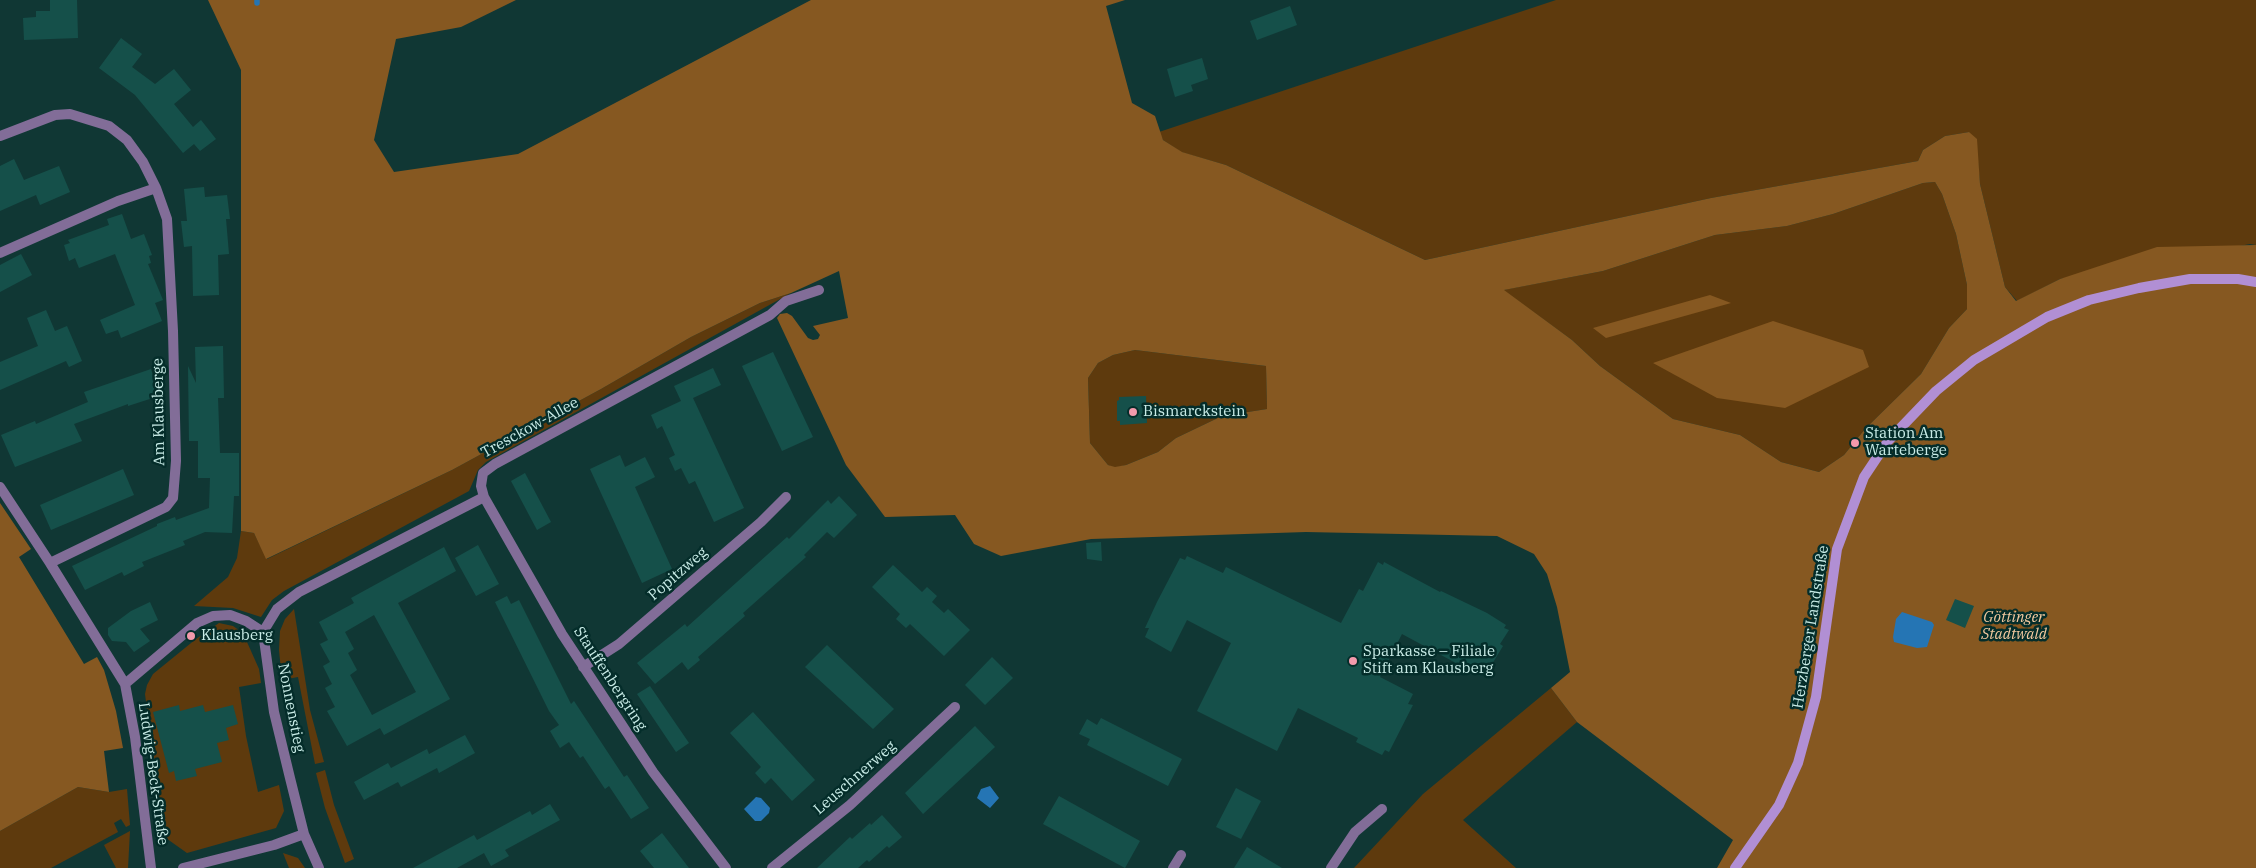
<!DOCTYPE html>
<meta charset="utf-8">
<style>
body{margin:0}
canvas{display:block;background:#103734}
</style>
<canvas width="2256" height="868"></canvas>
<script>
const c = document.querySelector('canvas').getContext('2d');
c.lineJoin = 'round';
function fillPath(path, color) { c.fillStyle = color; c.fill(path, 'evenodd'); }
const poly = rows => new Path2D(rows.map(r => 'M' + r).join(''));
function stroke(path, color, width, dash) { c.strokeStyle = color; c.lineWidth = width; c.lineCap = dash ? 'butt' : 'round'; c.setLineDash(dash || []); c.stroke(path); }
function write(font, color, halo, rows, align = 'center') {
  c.font = font + ' "IBM Plex Serif",serif'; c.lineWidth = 5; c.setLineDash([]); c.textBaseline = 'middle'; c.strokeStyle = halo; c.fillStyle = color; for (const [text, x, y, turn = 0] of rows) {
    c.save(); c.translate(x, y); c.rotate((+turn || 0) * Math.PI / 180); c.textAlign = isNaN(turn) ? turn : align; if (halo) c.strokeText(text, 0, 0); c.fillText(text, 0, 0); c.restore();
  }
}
fillPath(poly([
 [1556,0,2256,0,2256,245,2250,244,2060,279,2017,301,2005,287,1980,184,1978,162,1969,132,1945,136,1923,150,1918,161,1711,198,1425,260,1226,165,1181,152,1163,140,1159,132],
 [1935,182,1942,194,1956,234,1967,285,1967,309,1949,328,1921,374,1865,429,1844,455,1819,472,1781,462,1740,435,1673,419,1600,366,1572,340,1503,290,1603,271,1715,235,1787,226,1833,214,1923,183],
 [791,293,486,462,478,470,469,491,284,591,272,600,261,617,233,608,194,606,228,577,237,558,241,531,254,533,267,559,452,470,601,389,691,337,760,303],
 [1135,350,1266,366,1267,409,1222,416,1176,438,1158,452,1126,465,1115,468,1108,465,1090,443,1088,378,1098,363,1113,355],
 [294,609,310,710,324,762,315,764,298,677,282,680,279,650,280,631,285,619],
 [219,623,233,626,243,633,259,669,261,683,239,687,246,736,258,792,279,785,284,811,276,828,187,853,163,836,145,694,147,685,153,674,196,639],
 [1551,688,1577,722,1463,820,1516,868,1354,868,1423,794],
 [325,770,334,805,354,859,345,863,325,808,316,773],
 [78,787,109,792,127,789,130,825,126,827,121,819,114,823,118,832,51,868,0,868,0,831],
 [130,831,128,868,116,868,104,845],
 [283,853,298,858,305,868,289,868]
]), '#5e3a0d');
fillPath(poly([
 [208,0,516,0,461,27,396,39,374,140,394,172,518,154,811,0,1125,0,1106,6,1132,103,1155,116,1163,140,1182,152,1226,165,1425,260,1711,198,1918,161,1923,150,1945,136,1969,132,1977,139,1980,184,2005,287,2016,301,2060,279,2157,247,2256,245,2256,868,1717,868,1733,840,1577,722,1551,688,1570,672,1557,607,1547,574,1534,554,1497,536,1306,532,1091,539,1001,556,974,544,955,515,885,517,846,465,777,318,780,314,787,313,792,316,808,338,813,340,818,339,820,335,813,326,848,318,839,271,791,293,760,303,691,337,601,389,452,470,266,559,254,533,241,531,241,70],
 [1935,182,1942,194,1956,234,1967,285,1967,309,1949,328,1921,374,1865,429,1844,455,1819,472,1781,462,1740,435,1673,419,1600,366,1572,340,1504,290,1603,271,1715,235,1787,226,1833,214,1923,183],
 [1135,350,1266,366,1267,409,1222,416,1176,438,1158,452,1126,465,1115,467,1108,465,1090,443,1088,378,1098,363,1113,355],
 [1710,295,1731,303,1606,338,1593,328],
 [1773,321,1863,350,1869,367,1785,408,1717,398,1653,363],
 [0,503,31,549,19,557,84,664,97,657,104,670,116,711,123,748,104,751,109,792,78,787,0,831]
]), '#865821');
fillPath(poly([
 [1902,612,1932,622,1934,625,1927,647,1917,648,1894,642,1893,637,1896,619],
 [990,786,999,798,990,808,977,798,981,789],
 [756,797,761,798,770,808,769,813,761,821,755,821,744,809]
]), '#2575b4');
stroke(poly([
 [257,3,257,0]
]), '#2575b4', 5.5);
fillPath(poly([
 [50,0,77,0,78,38,24,40,23,18,36,17,36,11,50,11],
 [1290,6,1297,25,1257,40,1250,21],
 [121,38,142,54,132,67,155,84,174,69,191,90,174,104,193,127,201,120,216,139,200,151,194,144,183,153,135,95,99,68],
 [1202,58,1208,79,1191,85,1193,91,1175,97,1167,69],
 [14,159,24,180,59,166,70,192,40,205,36,195,0,211,0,166],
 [204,187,205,197,227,195,230,219,226,219,229,254,218,255,219,295,193,296,192,246,184,247,181,221,187,221,184,189],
 [122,214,131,239,144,234,152,255,149,256,151,263,148,264,163,300,155,303,162,321,121,338,118,330,106,334,100,320,135,305,115,254,79,268,75,258,69,261,64,245,70,243,68,240,109,225,107,219],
 [21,254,32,275,0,292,0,265],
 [46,310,55,331,67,326,82,361,69,367,66,361,0,390,0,362,38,346,27,318],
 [223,346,224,398,218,398,220,453,239,453,239,496,234,496,232,533,205,532,183,541,185,545,142,562,144,566,124,576,122,572,85,590,72,566,157,526,157,524,175,517,176,520,209,508,210,478,198,478,198,441,189,441,188,366,196,383,195,347],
 [773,352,813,437,782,451,742,366],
 [713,368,721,385,693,398,744,508,714,522,695,481,689,484,681,468,675,471,669,458,675,455,662,426,657,429,651,415,681,401,674,386],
 [151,369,159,396,128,406,128,404,74,424,82,441,15,467,1,435,35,421,36,424,88,402,84,392],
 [1146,396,1147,423,1120,425,1120,421,1117,421,1117,401,1119,400,1119,397],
 [620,455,625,467,645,457,655,477,635,487,672,569,642,583,590,469],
 [123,469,134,495,51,530,40,505],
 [525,473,551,522,537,530,511,481],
 [839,496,857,515,834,538,827,532,804,555,806,557,743,613,745,616,698,657,700,660,688,670,682,662,655,684,637,663,685,624,687,627,787,537,789,539,828,500,831,504],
 [1101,542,1102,561,1087,559,1086,543],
 [478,545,499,584,476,596,455,558],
 [444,547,456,571,398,603,450,699,384,735,380,728,347,746,327,711,335,707,325,688,332,684,323,666,330,662,320,644,328,640,319,622,354,603,351,598],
 [374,615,416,692,372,715,350,675,357,670,348,653,354,649,345,632],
 [1187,556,1223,573,1226,567,1341,623,1359,589,1363,591,1378,562,1383,565,1384,562,1440,592,1441,591,1487,613,1506,625,1504,628,1509,630,1500,644,1503,646,1486,674,1482,672,1480,676,1402,634,1380,677,1413,694,1408,704,1413,705,1389,752,1385,750,1382,755,1356,742,1358,738,1298,708,1277,751,1197,711,1231,643,1187,620,1171,652,1145,637,1149,628,1145,628,1157,602,1180,558,1185,560],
 [893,565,922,592,927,587,937,596,932,602,944,613,948,609,970,630,944,656,910,624,906,628,896,619,900,614,872,587],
 [507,596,511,604,519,600,571,704,574,701,624,777,627,775,649,808,631,819,609,786,605,789,583,756,580,758,569,742,560,748,550,731,559,725,549,711,495,602],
 [1955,599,1974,606,1965,628,1946,620],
 [150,602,158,620,140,629,150,641,134,652,126,642,112,641,108,635,108,628,131,611],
 [827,645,894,709,873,729,805,667],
 [992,657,1013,678,985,705,965,685],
 [650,686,689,743,676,752,637,694],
 [179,705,180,711,203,705,205,712,233,705,238,724,226,728,229,740,217,743,222,762,195,769,197,776,176,781,174,771,169,773,153,712],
 [753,712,815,780,792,801,771,778,765,784,755,773,761,767,730,733],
 [1101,718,1182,759,1168,786,1087,745,1090,739,1079,734,1087,719,1097,725],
 [975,726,995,747,923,814,905,793],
 [465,735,475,753,439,773,437,768,401,787,398,782,364,800,354,782,388,763,391,768,427,749,429,754],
 [1236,788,1261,801,1241,839,1216,827],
 [1059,796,1140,841,1125,868,1043,824],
 [550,804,560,820,505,850,509,856,491,866,484,853,457,868,413,868,474,835,477,840,530,811,532,815],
 [882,815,902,837,889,848,887,846,869,862,867,860,858,868,817,868,850,837,852,839,870,823,871,825],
 [662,833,689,868,654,868,640,851],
 [1247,847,1282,868,1234,868]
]), '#15504a');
stroke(poly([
 [0,136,55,115,70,114,109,126,127,140,143,162,156,188,167,219,173,331,176,461,173,498,166,507,50,563],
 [0,253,118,201,156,188],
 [0,487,50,563,125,684,135,737,151,868],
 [263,632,277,609,299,592,484,497],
 [583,667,619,644,761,522,786,497],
 [125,684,197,623,213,616,230,615,246,621,263,632,274,712,290,778,304,834,319,868],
 [183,868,274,845,304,834],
 [726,868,653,772,562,634,484,497,481,486,483,473,495,464,770,315,786,301,819,290],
 [772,868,850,805,955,707],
 [1173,868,1181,855],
 [1331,868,1355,832,1382,809]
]), '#826d98', 10);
stroke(poly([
 [1735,868,1779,805,1798,763,1816,697,1837,549,1864,477,1888,441,1936,391,1974,360,2047,317,2089,300,2139,288,2190,279,2238,279,2256,282]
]), '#b18fd4', 10);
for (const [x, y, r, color] of [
 [1133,412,5,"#f39aac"],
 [1855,443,5,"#f39aac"],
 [191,636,5,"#f39aac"],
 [1353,661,5,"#f39aac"]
]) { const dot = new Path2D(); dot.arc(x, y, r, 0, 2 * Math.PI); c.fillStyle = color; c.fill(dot); stroke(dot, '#042d2a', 2); }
write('15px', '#c9ece7', '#042d2a', [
 ["Am Klausberge",159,412,-91],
 ["Tresckow-Allee",530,428,-29],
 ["Popitzweg",678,574,-41],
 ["Herzberger Landstraße",1811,627,-81],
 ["Stauffenbergring",610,679,57],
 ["Nonnenstieg",291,708,79],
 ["Ludwig-Beck-Straße",153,774,82],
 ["Leuschnerweg",855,778,-41]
]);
write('15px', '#c9ece7', '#042d2a', [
 ["Bismarckstein",1143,412],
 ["Station Am",1865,434],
 ["Warteberge",1865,451],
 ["Klausberg",201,636],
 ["Sparkasse – Filiale",1363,652],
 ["Stift am Klausberg",1363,669]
], 'left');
write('italic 15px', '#f4caa0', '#042d2a', [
 ["Göttinger",2014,618],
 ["Stadtwald",2014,635]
]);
</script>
